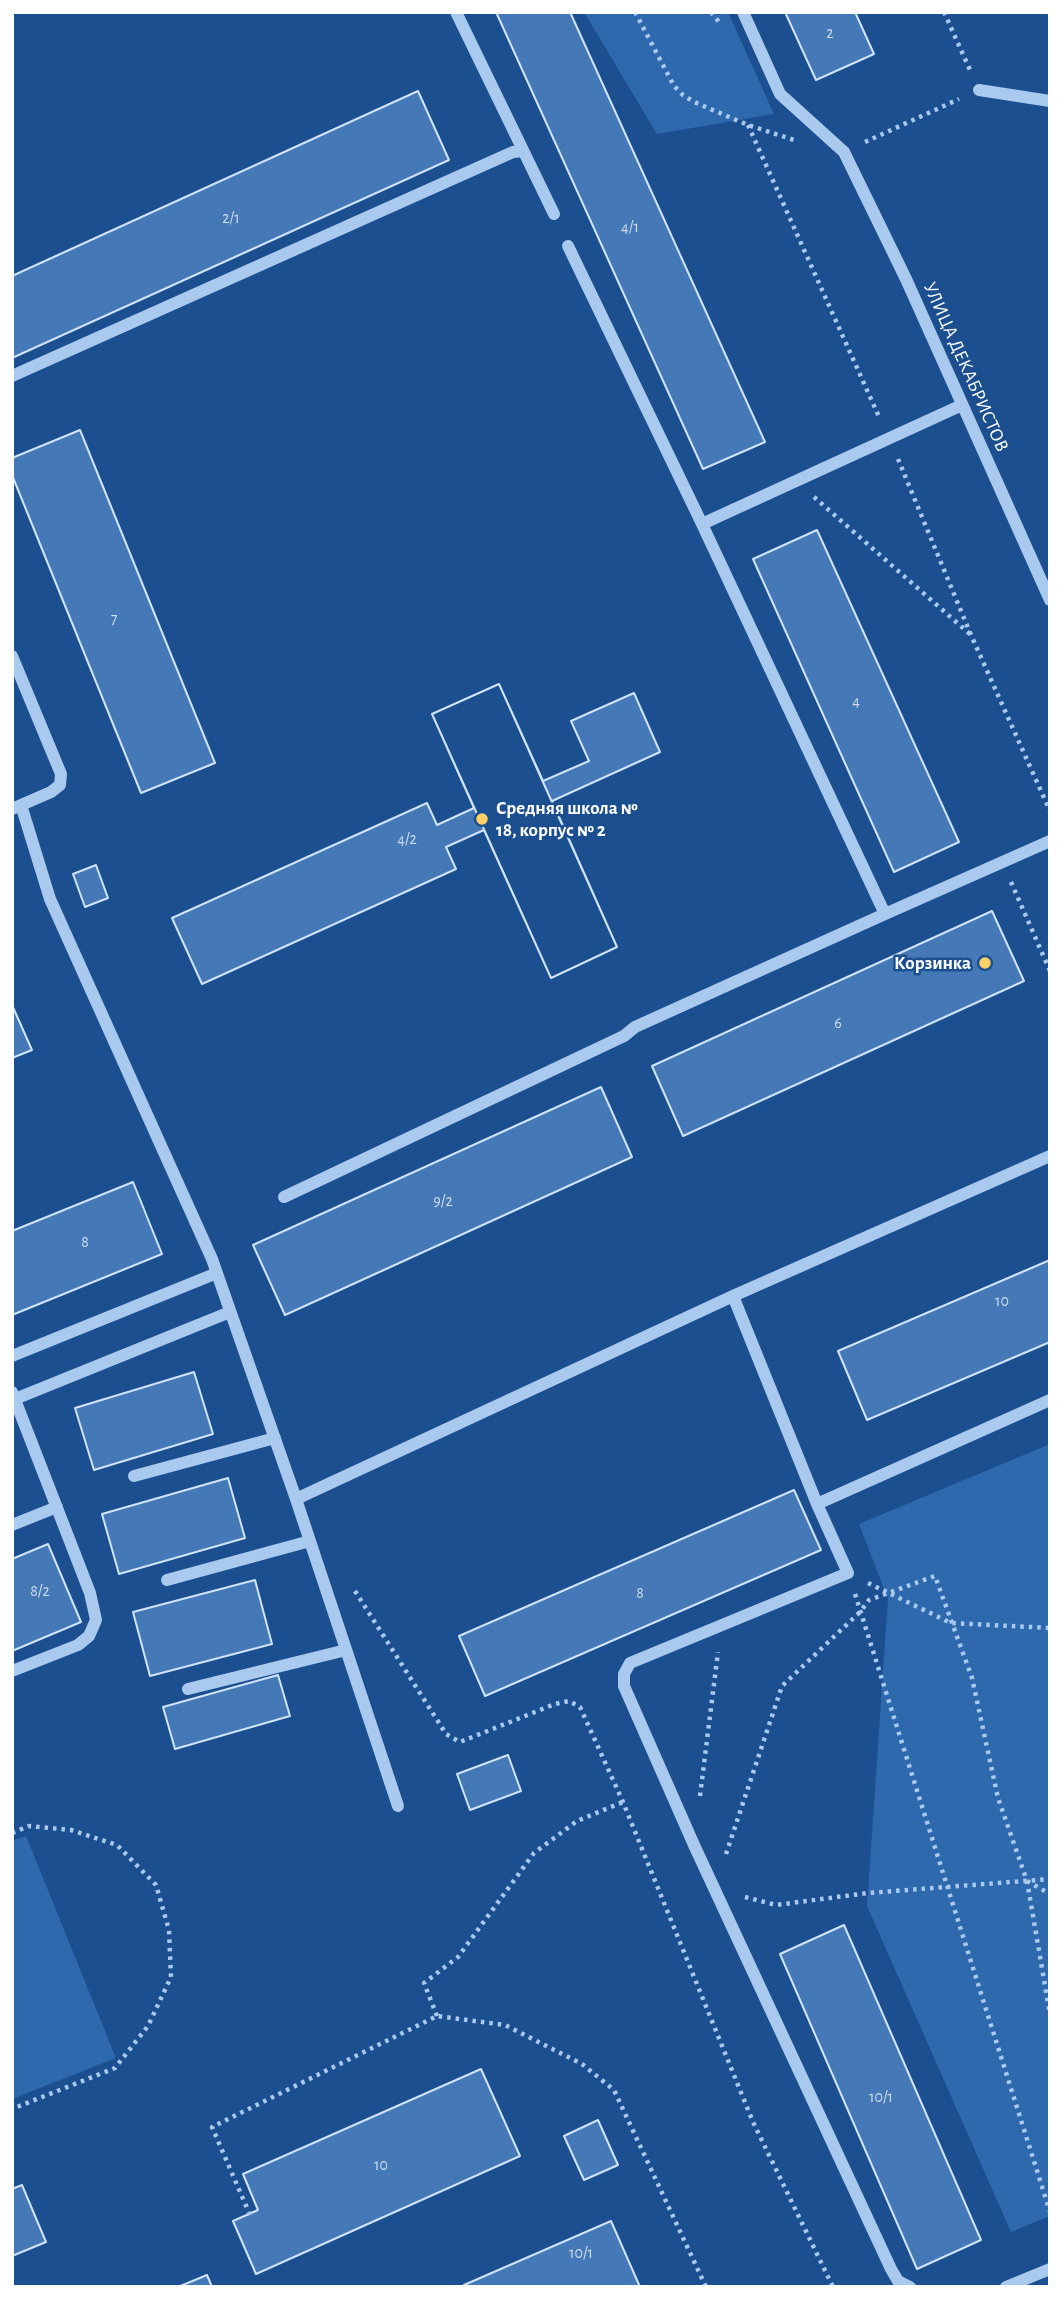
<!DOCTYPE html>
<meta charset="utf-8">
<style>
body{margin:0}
#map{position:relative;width:1062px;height:2299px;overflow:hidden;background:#1b4f8f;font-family:"Alegreya Sans",sans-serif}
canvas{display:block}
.frame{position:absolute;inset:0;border:14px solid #fff;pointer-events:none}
</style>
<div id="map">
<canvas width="1062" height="2299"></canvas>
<div class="frame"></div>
</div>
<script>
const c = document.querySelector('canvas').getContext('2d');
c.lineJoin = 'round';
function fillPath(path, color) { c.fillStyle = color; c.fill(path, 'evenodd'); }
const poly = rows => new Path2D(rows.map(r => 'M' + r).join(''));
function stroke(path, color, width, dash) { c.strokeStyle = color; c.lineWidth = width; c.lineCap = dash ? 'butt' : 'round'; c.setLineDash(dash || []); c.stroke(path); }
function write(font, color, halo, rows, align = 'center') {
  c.font = font + ' "Alegreya Sans",sans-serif'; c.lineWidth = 5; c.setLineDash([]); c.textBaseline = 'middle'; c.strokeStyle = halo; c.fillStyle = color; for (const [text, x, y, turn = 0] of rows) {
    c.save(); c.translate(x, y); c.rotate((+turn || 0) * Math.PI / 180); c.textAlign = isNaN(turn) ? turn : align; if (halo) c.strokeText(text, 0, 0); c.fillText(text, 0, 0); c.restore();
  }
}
fillPath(poly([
 [584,12,728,12,774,114,657,134],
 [1050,1444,1050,2216,1011,2232,867,1906,888,1599,859,1524],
 [26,1836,116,2058,12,2099,12,1841]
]), '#2e69ad');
const building = poly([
 [496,12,570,12,765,442,703,469,496,12],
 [785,12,855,12,874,54,816,80,785,12],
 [418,91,449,160,12,358,12,276,418,91],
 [80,430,215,763,141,793,12,475,12,458,80,430],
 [817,530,959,842,894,872,753,559,817,530],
 [499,684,543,781,589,761,571,721,634,693,660,752,552,801,617,947,551,978,484,830,446,847,456,869,202,984,172,918,427,803,437,825,474,808,432,714,499,684],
 [499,684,617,947,551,978,432,714,499,684],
 [96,865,108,898,85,907,73,874,96,865],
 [992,911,1024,981,683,1136,652,1066,992,911],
 [12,1005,32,1050,12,1058,12,1005],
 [601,1087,632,1157,285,1315,253,1245,601,1087],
 [133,1182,162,1254,12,1315,12,1231,133,1182],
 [1050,1260,1050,1342,867,1420,838,1351,1050,1260],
 [194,1372,213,1434,94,1470,75,1408,194,1372],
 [228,1478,245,1538,119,1574,102,1514,228,1478],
 [794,1490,821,1550,485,1696,459,1636,794,1490],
 [48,1544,81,1622,12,1651,12,1559,48,1544],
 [255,1580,272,1644,150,1676,133,1612,255,1580],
 [278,1675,290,1716,175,1749,163,1707,278,1675],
 [508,1755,521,1791,470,1810,457,1774,508,1755],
 [844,1925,981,2240,917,2269,780,1954,844,1925],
 [481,2069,520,2156,256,2274,233,2221,258,2210,243,2174,481,2069],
 [598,2120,618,2165,584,2180,564,2136,598,2120],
 [22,2185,46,2242,12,2256,12,2189,22,2185],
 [611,2221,640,2287,465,2287,464,2285,611,2221],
 [207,2275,212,2287,178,2287,207,2275]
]);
fillPath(building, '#4478b7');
stroke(building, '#cfe3fa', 2);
stroke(poly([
 [635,12,674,86,683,95,694,102,748,125,794,140],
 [711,12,719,22],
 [944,12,970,70],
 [748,125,880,419],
 [865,142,959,99],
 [898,459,971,635,1050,811],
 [814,497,971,635],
 [1011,882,1050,971],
 [868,1583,951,1623,1050,1628],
 [355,1591,446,1734,460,1742,555,1704,569,1701,580,1707,623,1802,753,2122,833,2287],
 [855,1594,1050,2212],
 [700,1796,718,1652],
 [12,1833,29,1826,71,1830,117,1845,156,1885,169,1930,171,1977,148,2026,115,2068,12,2109],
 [726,1854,782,1686,860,1612,869,1600,935,1576,972,1678,998,1798,1027,1881,1050,2015],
 [1027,1881,1050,1894],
 [745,1897,776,1905,868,1893,1050,1879],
 [437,2016,424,1983,458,1957,534,1853,577,1821,623,1802],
 [250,2215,212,2127,437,2016,505,2025,582,2064,614,2090,706,2287]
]), '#a9c9ee', 4.5, [3.5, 5]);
stroke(poly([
 [456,12,554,214],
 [743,12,780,94,844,152,906,279,1050,600],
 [979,90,1050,101],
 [568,246,702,524,885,914,1050,841],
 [12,376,513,152,523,151],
 [702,524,962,405],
 [12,656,61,774,60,785,51,792,12,809],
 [21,805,50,899,212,1259,296,1499,398,1806],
 [284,1197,624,1036,635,1027,885,914],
 [733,1296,817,1504,848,1573,630,1663,624,1674,624,1686,694,1845,891,2269,898,2281,910,2287],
 [12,1356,217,1273],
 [12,1392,90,1593,96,1620,89,1636,78,1645,12,1671],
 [15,1399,230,1312],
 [134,1476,275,1438],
 [296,1499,733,1296,1050,1156],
 [817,1504,1050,1400],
 [12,1525,57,1507],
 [167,1580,310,1541],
 [188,1689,346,1650],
 [1006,2287,1050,2269]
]), '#a9c9ee', 12);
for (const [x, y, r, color] of [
 [482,819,7,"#ffd166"],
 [985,963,7,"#ffd166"]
]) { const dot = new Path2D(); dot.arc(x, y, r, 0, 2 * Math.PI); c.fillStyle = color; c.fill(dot); stroke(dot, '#1b4f8f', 2.5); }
write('16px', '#d0dded', null, [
 ["2",830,33],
 ["2/1",231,218],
 ["4/1",630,227],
 ["7",114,619],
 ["4",856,701],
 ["4/2",407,839],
 ["6",838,1023],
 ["9/2",443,1201],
 ["8",85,1242],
 ["10",1002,1301],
 ["8/2",40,1591],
 ["8",640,1593],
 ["10/1",881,2097],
 ["10",381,2165],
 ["10/1",581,2253]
]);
write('19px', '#fff', '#1b4f8f', [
 ["УЛИЦА ДЕКАБРИСТОВ",966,367,66]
]);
write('bold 19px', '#fff', '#1b4f8f', [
 ["Средняя школа №",496,808],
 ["18, корпус № 2",496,830],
 ["Корзинка",971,963,"right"]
], 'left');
</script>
